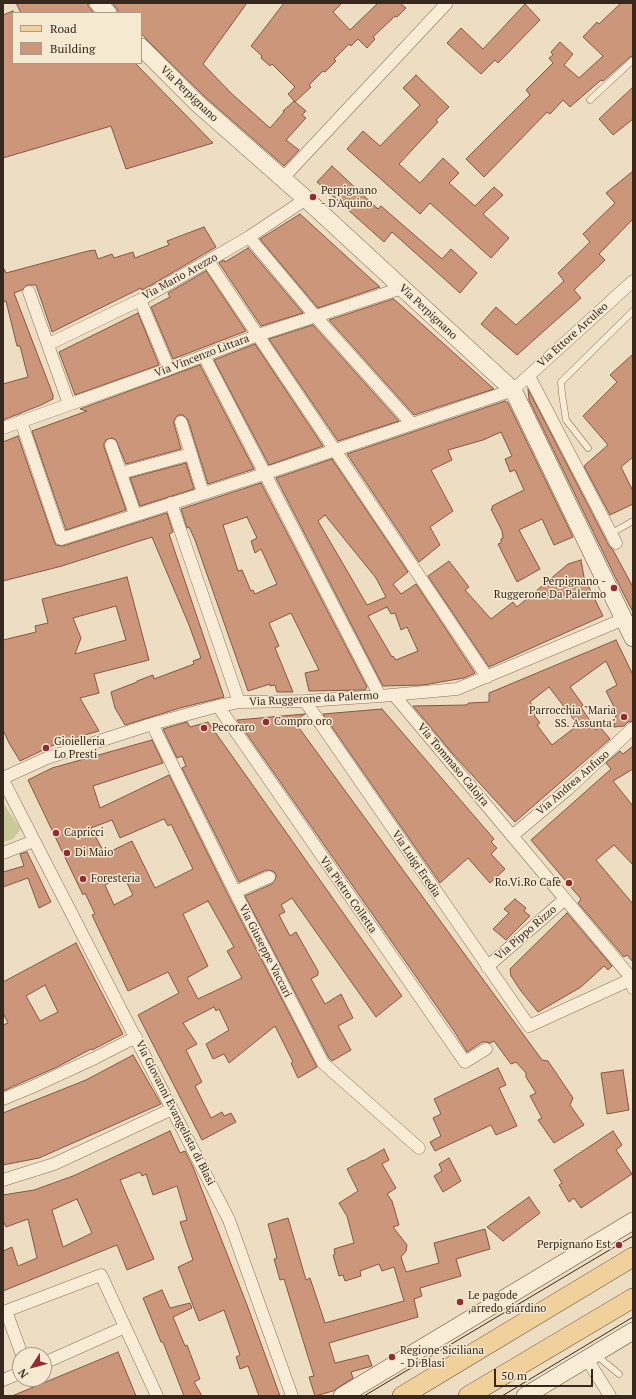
<!DOCTYPE html>
<meta charset="utf-8">
<style>
body{margin:0}
#map{position:relative;width:636px;height:1399px;overflow:hidden;background:#eddec3;font-family:"PT Serif",serif}
canvas{display:block}
.frame{position:absolute;inset:0;border:4px solid #37281e;pointer-events:none}
.legend{position:absolute;left:12px;top:12px;width:130px;height:52px;box-sizing:border-box;background:#f5e9d2;border:1px solid #a99c8a;margin:0;padding:5px 7px;list-style:none;font-size:12px;color:#37281e}
.legend li{display:flex;align-items:center;gap:8px;height:20px}
.legend b{width:20px;border:1px solid #a99c8a}
.north{position:absolute;left:12px;top:1347px;width:40px;height:40px;box-sizing:border-box;background:#f5e9d2;border:1px solid #a99c8a;border-radius:50%;rotate:234deg;font-size:11px;font-weight:700;line-height:16px;text-align:center;color:#37281e}
.north::after{content:'';display:block;margin:auto;width:14px;height:18px;background:#952b32;clip-path:polygon(50% 0,100% 100%,50% 72%,0 100%)}
.scale{position:absolute;left:494px;top:1369px;width:99px;height:18px;box-sizing:border-box;border:2px solid #37281e;border-top:0;padding-left:5px;font-size:12px;line-height:14px;white-space:nowrap;color:#37281e;-webkit-text-stroke:3px #f5e9d2;paint-order:stroke}
</style>
<div id="map">
<canvas width="636" height="1399"></canvas>
<div class="frame"></div>
<ul class="legend">
<li><b style="height:5px;background:#f0d09b"></b>Road</li>
<li><b style="height:11px;background:#cb9679"></b>Building</li>
</ul>
<div class="north">N</div>
<div class="scale">50 m</div>
</div>
<script>
const c = document.querySelector('canvas').getContext('2d');
c.lineJoin = 'round';
function fillPath(path, color) { c.fillStyle = color; c.fill(path, 'evenodd'); }
const poly = rows => new Path2D(rows.map(r => 'M' + r).join(''));
function stroke(path, color, width, dash) { c.strokeStyle = color; c.lineWidth = width; c.lineCap = dash ? 'butt' : 'round'; c.setLineDash(dash || []); c.stroke(path); }
function write(font, color, halo, rows, align = 'center') {
  c.font = font + ' "PT Serif",serif'; c.lineWidth = 3; c.setLineDash([]); c.textBaseline = 'middle'; c.strokeStyle = halo; c.fillStyle = color; for (const [text, x, y, turn = 0] of rows) {
    c.save(); c.translate(x, y); c.rotate((+turn || 0) * Math.PI / 180); c.textAlign = isNaN(turn) ? turn : align; if (halo) c.strokeText(text, 0, 0); c.fillText(text, 0, 0); c.restore();
  }
}
fillPath(poly([
 [3,803,21,829,13,839,3,842]
]), '#c8cb97');
const building = poly([
 [16,3,88,3,88,6,94,13,21,13,16,3],
 [112,3,247,3,203,64,232,94,270,128,284,112,283,111,294,101,306,111,302,115,306,118,286,140,299,150,284,166,204,96,146,39,141,33,141,13,118,13,118,10,112,3],
 [284,3,342,3,333,12,350,30,378,3,400,3,406,8,397,17,395,16,373,37,375,39,367,48,358,39,351,46,349,44,334,59,336,61,325,72,323,71,309,85,311,87,295,102,288,94,295,87,272,64,270,66,261,58,262,56,251,46,284,3],
 [621,3,633,3,633,56,630,57,603,81,601,80,570,107,563,100,550,114,547,112,484,177,466,159,530,95,526,90,553,63,549,58,553,55,551,52,560,42,573,54,564,65,579,78,603,56,583,37,597,22,599,24,621,3],
 [525,4,540,20,498,63,495,60,481,74,447,43,461,28,483,49,525,4],
 [13,11,13,63,135,63,213,143,126,169,111,126,3,158,3,15,13,11],
 [416,75,449,107,436,120,438,122,399,164,420,183,443,158,459,173,449,183,475,206,494,187,503,195,483,214,509,238,491,258,430,203,420,214,347,149,363,131,380,146,420,105,403,88,416,75],
 [633,87,633,119,613,135,599,119,633,87],
 [332,166,378,209,381,206,442,259,451,249,477,273,460,293,392,232,384,242,317,182,332,166],
 [633,171,633,219,599,254,605,260,574,290,581,298,517,355,481,324,496,307,516,325,564,281,558,273,590,242,583,234,615,203,606,193,633,171],
 [300,214,371,279,380,287,318,308,260,239,300,214],
 [204,227,216,247,146,288,142,290,141,288,52,332,36,285,27,285,22,290,14,293,53,395,53,399,41,405,3,420,3,384,28,377,20,346,17,346,6,301,3,302,3,267,6,273,88,251,95,250,98,259,112,254,114,258,133,252,135,258,169,245,167,241,204,227],
 [248,248,303,313,261,326,219,263,224,260,225,262,248,248],
 [206,271,246,331,173,359,151,307,170,297,168,293,206,271],
 [393,299,395,300,494,389,414,415,329,320,393,299],
 [138,313,159,365,75,395,59,352,138,313],
 [313,325,399,421,338,441,269,339,313,325],
 [255,344,323,446,269,465,214,360,255,344],
 [633,354,633,457,621,467,633,491,633,504,610,515,584,466,608,445,583,416,617,382,610,375,633,354],
 [200,365,254,469,208,484,188,420,183,415,178,415,174,420,174,424,181,449,126,464,116,440,112,438,106,440,104,443,104,447,126,510,66,530,32,431,87,411,80,409,200,365],
 [528,389,609,546,613,550,633,587,633,612,622,591,529,400,528,389],
 [505,401,508,403,573,537,554,545,542,519,519,530,540,569,517,582,498,544,501,543,501,539,503,538,502,531,491,509,493,508,492,506,524,490,515,470,510,472,505,459,512,456,501,432,483,440,448,450,452,460,431,470,453,511,430,527,440,545,419,562,347,454,505,401],
 [18,436,54,541,56,545,63,546,167,513,173,532,169,534,224,697,180,708,125,725,115,708,111,692,137,682,137,681,153,675,154,679,194,664,193,661,201,658,189,625,152,537,62,566,3,581,3,442,18,436],
 [332,459,408,572,393,584,401,594,416,584,475,673,464,678,423,685,383,686,276,478,332,459],
 [325,515,376,578,386,597,367,605,318,521,325,515],
 [387,607,391,614,395,613,401,630,407,627,418,651,396,660,393,656,392,657,368,616,387,607],
 [186,463,194,489,140,506,130,478,186,463],
 [261,483,367,687,365,690,309,691,305,673,319,670,291,613,269,623,279,646,275,648,293,692,277,692,275,685,270,686,270,684,248,691,195,540,189,527,187,528,181,509,261,483],
 [247,517,257,538,251,541,255,553,261,549,277,584,255,594,253,590,251,591,242,570,238,571,223,525,247,517],
 [581,560,584,577,603,616,489,667,428,576,449,561,469,587,465,590,491,619,513,602,517,607,568,564,581,560],
 [127,577,149,660,94,674,99,693,80,698,99,731,60,742,20,761,9,743,3,730,3,640,36,632,35,626,48,623,42,599,127,577],
 [116,606,126,640,75,654,81,638,73,618,116,606],
 [616,640,633,675,633,721,628,722,624,726,614,727,615,718,617,713,606,691,617,685,606,661,570,687,583,705,581,707,596,730,600,727,610,739,515,822,453,754,413,706,466,705,469,703,489,702,489,693,616,640],
 [549,687,578,725,552,745,537,725,540,723,534,715,537,713,530,702,549,687],
 [382,709,494,839,491,842,497,848,491,854,505,869,490,883,468,858,440,883,323,714,382,709],
 [305,714,294,721,542,1060,548,1061,573,1098,570,1105,584,1125,554,1143,538,1120,542,1118,530,1096,536,1093,526,1077,526,1073,516,1062,511,1064,494,1041,490,1043,486,1042,482,1042,467,1052,454,1031,237,720,305,714],
 [187,722,190,727,208,722,402,996,376,1017,292,898,281,905,285,912,279,915,290,936,296,932,318,971,318,975,311,979,325,1004,341,994,353,1018,338,1026,351,1050,332,1061,329,1058,245,896,272,884,276,878,276,874,273,871,266,870,239,882,182,768,186,766,182,756,177,758,163,729,187,722],
 [152,740,163,763,93,786,100,808,169,775,228,895,317,1067,298,1078,291,1063,293,1062,275,1026,229,1063,224,1054,213,1059,206,1044,229,1030,219,1009,216,1011,214,1007,183,1023,197,1044,186,1050,202,1082,195,1086,211,1118,222,1112,224,1116,231,1113,236,1122,202,1140,138,1015,179,993,168,972,128,991,92,915,95,914,85,893,83,895,28,780,52,768,152,740],
 [164,819,168,826,171,824,193,869,155,888,132,841,105,854,91,828,112,820,120,838,164,819],
 [123,875,133,895,114,905,105,885,123,875],
 [208,901,234,947,227,951,242,978,198,999,187,978,208,966,183,914,208,901],
 [633,746,633,769,613,781,633,806,633,865,614,845,596,860,633,904,633,962,627,955,624,957,578,903,581,899,531,840,611,769,606,763,620,751,623,754,633,746],
 [27,852,51,902,39,908,28,878,3,887,3,872,24,866,20,854,27,852],
 [515,899,526,908,524,911,530,916,506,940,493,929,509,913,504,909,515,899],
 [567,913,612,966,608,970,604,966,581,987,538,1012,521,991,511,976,510,969,567,913],
 [76,943,123,1034,92,1050,91,1049,57,1067,3,1091,3,1025,8,1023,3,1013,3,982,76,943],
 [45,985,58,1012,40,1021,26,996,45,985],
 [133,1055,161,1104,39,1158,3,1165,3,1113,86,1080,133,1055],
 [498,1068,506,1085,499,1088,517,1126,496,1135,491,1125,435,1151,430,1142,441,1136,433,1118,441,1114,434,1099,498,1068],
 [623,1070,629,1110,607,1114,601,1073,623,1070],
 [170,1131,180,1153,185,1151,193,1167,247,1305,280,1396,259,1396,248,1366,240,1369,236,1357,240,1355,224,1310,199,1321,178,1267,193,1260,180,1222,187,1220,177,1186,153,1195,146,1174,142,1176,140,1172,120,1180,154,1259,127,1270,117,1245,3,1291,3,1251,12,1247,18,1266,37,1258,28,1219,6,1227,3,1221,3,1195,34,1190,73,1176,170,1131],
 [77,1199,92,1233,63,1247,52,1210,77,1199],
 [613,1131,622,1145,616,1150,632,1174,581,1208,574,1198,569,1202,559,1185,562,1183,554,1170,613,1131],
 [384,1149,389,1160,382,1164,396,1188,387,1194,392,1201,399,1225,393,1227,407,1245,406,1251,401,1257,406,1272,439,1263,434,1243,485,1229,490,1249,456,1259,461,1276,420,1288,422,1296,414,1299,418,1317,329,1343,335,1363,368,1355,372,1366,351,1372,353,1378,333,1391,315,1396,309,1377,314,1376,284,1279,280,1280,274,1259,277,1258,268,1224,288,1218,306,1280,310,1278,325,1323,404,1301,394,1267,382,1271,379,1264,360,1271,361,1276,345,1281,343,1275,339,1276,333,1255,335,1254,334,1249,354,1243,347,1216,339,1203,358,1191,347,1169,363,1160,363,1161,384,1149],
 [449,1158,461,1181,443,1192,434,1176,442,1171,439,1164,449,1158],
 [529,1197,540,1213,503,1241,487,1227,529,1197],
 [162,1290,170,1308,190,1303,192,1308,173,1317,185,1346,187,1345,200,1379,194,1382,202,1396,184,1396,163,1342,161,1342,143,1298,162,1290],
 [118,1352,136,1396,12,1396,118,1352]
]);
fillPath(building, '#cb9679');
stroke(building, '#865740', 1);
const lane = poly([
 [590,100,633,60],
 [588,448,566,420,562,394,561,382,633,311],
 [612,533,633,521],
 [596,1355,619,1374]
]);
const street = poly([
 [283,178,447,3],
 [249,237,316,317,412,424],
 [208,261,487,677],
 [29,292,69,404],
 [140,300,169,369],
 [49,344,140,300,208,261,249,237,306,199],
 [204,356,380,696],
 [529,376,616,543],
 [21,421,61,539,264,474,513,390,633,281],
 [181,422,203,493],
 [3,428,169,369,258,335,402,288],
 [111,445,135,514],
 [121,473,191,454],
 [171,503,239,702],
 [394,695,633,980],
 [305,701,529,1026,632,979,633,988],
 [218,706,465,1062,486,1049],
 [152,724,235,892,323,1063,419,1148],
 [3,778,47,758,152,724,218,706,239,702,305,701,380,696,457,689,624,619],
 [3,780,229,1220,292,1396],
 [512,836,568,789,633,728],
 [3,853,34,841],
 [235,892,269,877],
 [487,967,565,899],
 [3,1099,32,1087,95,1058,136,1037],
 [3,1180,54,1164,172,1109],
 [22,1355,6,1311,101,1275,157,1396],
 [587,1359,610,1396],
 [44,1363,125,1327],
 [3,1380,20,1373]
]);
const secondary = poly([
 [98,3,108,13],
 [141,47,197,103,306,199,513,390,633,638],
 [342,1396,633,1221],
 [525,1396,633,1331]
]);
const primary = poly([
 [402,1396,633,1257],
 [468,1396,633,1298]
]);
stroke(lane, '#876f5a', 7);
stroke(street, '#876f5a', 13);
stroke(secondary, '#69503d', 18);
stroke(primary, '#553e2e', 20);
stroke(lane, '#f8ecd6', 6);
stroke(street, '#f8ecd6', 12);
stroke(secondary, '#f8ecd6', 17);
stroke(primary, '#f0d09b', 19);
stroke(poly([
 [364,1396,633,1236],
 [502,1396,633,1317]
]), '#37281e', 1);
for (const [x, y, r, color] of [
 [313,197,4,"#952b32"],
 [614,588,4,"#952b32"],
 [624,717,4,"#952b32"],
 [266,722,4,"#952b32"],
 [204,728,4,"#952b32"],
 [46,748,4,"#952b32"],
 [56,833,4,"#952b32"],
 [67,853,4,"#952b32"],
 [83,879,4,"#952b32"],
 [569,883,4,"#952b32"],
 [619,1245,4,"#952b32"],
 [460,1302,4,"#952b32"],
 [392,1357,4,"#952b32"]
]) { const dot = new Path2D(); dot.arc(x, y, r, 0, 2 * Math.PI); c.fillStyle = color; c.fill(dot); stroke(dot, '#f5e9d2', 1.5); }
write('11px', '#37281e', '#f5e9d2', [
 ["Via Perpignano",189,94,44],
 ["Via Mario Arezzo",180,277,-29],
 ["Via Perpignano",428,312,43],
 ["Via Ettore Arculeo",573,335,-42],
 ["Via Vincenzo Littara",202,356,-21],
 ["Via Ruggerone da Palermo",314,699,-3],
 ["Via Tommaso Calojra",453,765,50],
 ["Via Andrea Anfuso",573,783,-41],
 ["Via Luigi Eredia",416,864,56],
 ["Via Pietro Colletta",348,895,55],
 ["Via Pippo Rizzo",526,933,-41],
 ["Via Giuseppe Vaccari",265,951,63],
 ["Via Giovanni Evangelista di Blasi",175,1113,63]
]);
write('11px', '#37281e', '#f5e9d2', [
 ["Perpignano",321,191],
 ["- D'Aquino",321,204],
 ["Perpignano -",606,582,"right"],
 ["Ruggerone Da Palermo",606,595,"right"],
 ["Parrocchia \"Maria",616,711,"right"],
 ["SS. Assunta\"",616,724,"right"],
 ["Compro oro",274,722],
 ["Pecoraro",212,728],
 ["Gioielleria",54,742],
 ["Lo Presti",54,755],
 ["Capricci",64,833],
 ["Di Maio",75,853],
 ["Foresteria",91,879],
 ["Ro.Vi.Ro Cafè",561,883,"right"],
 ["Perpignano Est",611,1245,"right"],
 ["Le pagode",468,1296],
 [",arredo giardino",468,1309],
 ["Regione Siciliana",400,1351],
 ["- Di Blasi",400,1364]
], 'left');
</script>
